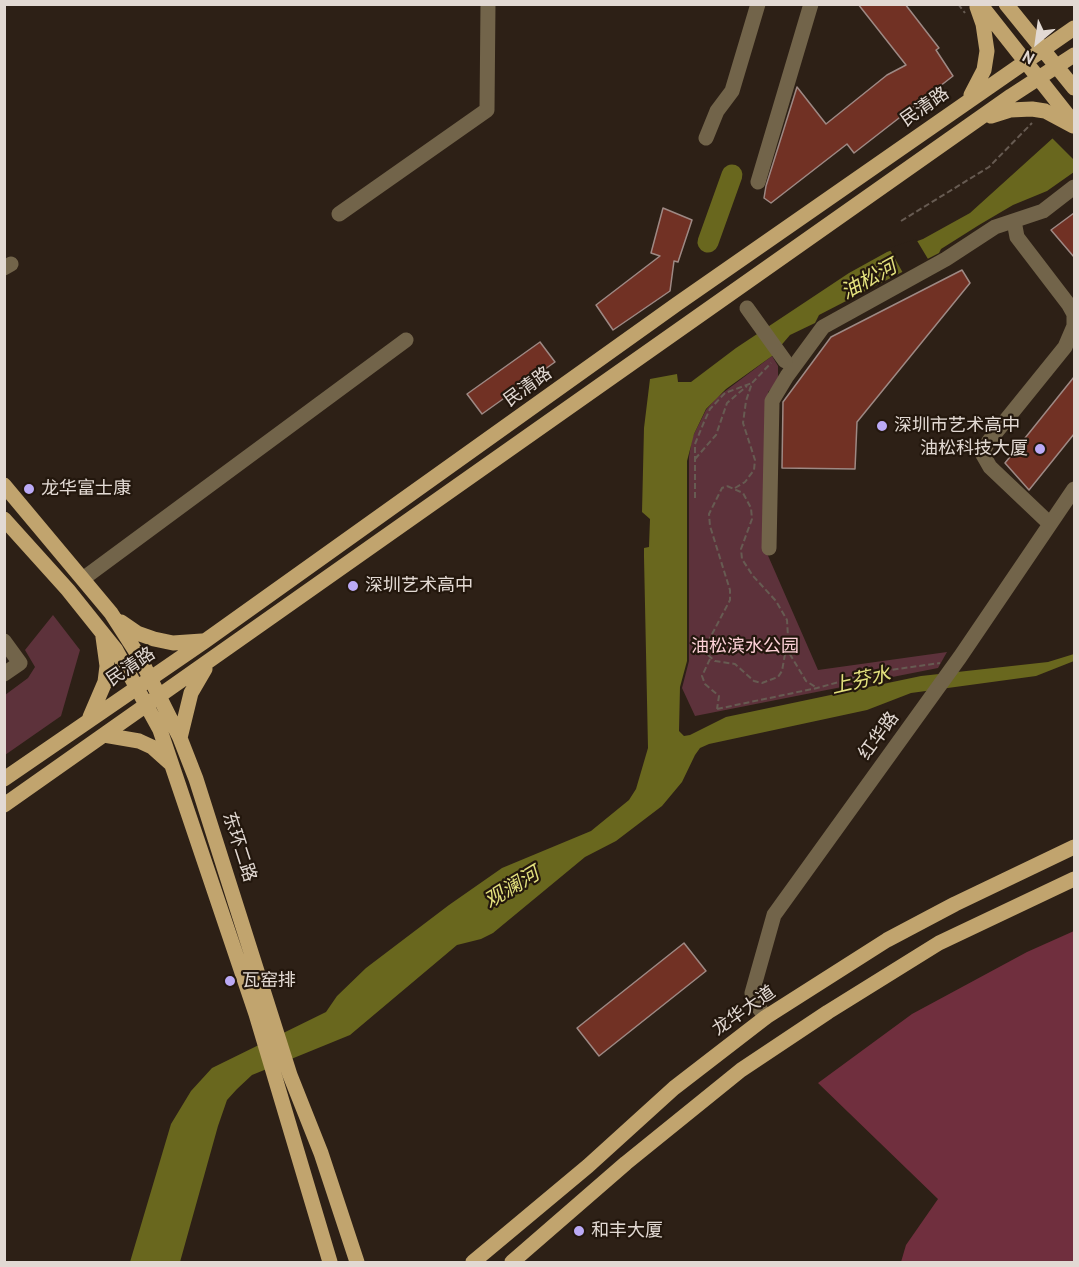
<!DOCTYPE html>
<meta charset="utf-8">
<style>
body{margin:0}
#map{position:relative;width:1079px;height:1267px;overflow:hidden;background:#2d2016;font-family:"PT Sans",sans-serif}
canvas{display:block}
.frame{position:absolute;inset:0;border:6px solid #e2d9d3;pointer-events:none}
.north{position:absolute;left:1007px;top:12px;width:60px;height:60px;-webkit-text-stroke:4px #23170d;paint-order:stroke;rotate:209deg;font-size:16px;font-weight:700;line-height:24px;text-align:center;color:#e2d9d3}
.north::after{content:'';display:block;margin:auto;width:21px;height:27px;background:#e2d9d3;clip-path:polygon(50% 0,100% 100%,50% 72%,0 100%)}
</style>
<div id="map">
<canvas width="1079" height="1267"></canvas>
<div class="frame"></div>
<div class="north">N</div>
</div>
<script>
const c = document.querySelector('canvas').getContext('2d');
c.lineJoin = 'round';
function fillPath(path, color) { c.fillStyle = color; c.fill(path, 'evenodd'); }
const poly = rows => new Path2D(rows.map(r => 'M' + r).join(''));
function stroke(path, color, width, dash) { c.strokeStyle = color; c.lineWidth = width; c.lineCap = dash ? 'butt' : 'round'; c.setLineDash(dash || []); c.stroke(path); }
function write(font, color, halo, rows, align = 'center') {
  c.font = font + ' "PT Sans","Noto Sans SC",sans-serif'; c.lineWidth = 4.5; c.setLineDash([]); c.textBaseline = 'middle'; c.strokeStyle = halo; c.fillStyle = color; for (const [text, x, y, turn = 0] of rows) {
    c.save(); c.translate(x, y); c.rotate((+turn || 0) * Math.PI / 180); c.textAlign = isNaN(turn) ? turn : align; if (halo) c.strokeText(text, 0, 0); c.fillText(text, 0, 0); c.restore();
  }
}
fillPath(poly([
 [772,356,778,366,778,382,768,392,766,551,818,670,947,652,938,668,695,716,682,688,689,661,689,457,692,438,706,410,716,398],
 [53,615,80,650,61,716,5,755,5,695,28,678,35,667,25,650]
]), '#5d323b');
fillPath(poly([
 [1074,931,1074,1262,901,1262,906,1245,938,1199,818,1083,912,1014,1027,952]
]), '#702f3e');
fillPath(poly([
 [1074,119,1074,172,1047,191,1013,205,979,225,941,249,939,253,819,315,815,323,790,335,772,356,726,389,706,409,694,434,687,461,687,661,680,687,679,731,684,736,690,735,726,717,921,676,1048,662,1074,654,1074,661,1036,676,911,693,867,710,709,744,700,748,695,755,682,782,662,806,616,841,585,857,493,933,481,939,457,945,350,1035,252,1075,237,1089,227,1100,218,1126,180,1262,130,1262,171,1124,191,1091,212,1068,326,1012,337,996,366,968,449,905,502,868,591,831,629,800,636,789,648,748,644,557,644,548,649,547,650,519,642,512,644,428,650,379,677,374,678,382,691,382,736,348,849,273,887,252,923,239,970,213]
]), '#69671e');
fillPath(poly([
 [1074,116,1074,160,1050,136],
 [916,239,928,259,903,273,889,248]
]), '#2d2016');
stroke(poly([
 [708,242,732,175]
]), '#69671e', 21);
const building = poly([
 [858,4,905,4,939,48,936,50,953,76,854,153,847,144,771,203,764,198,766,186,797,87,826,124,887,75,906,65,858,4],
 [663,208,692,220,678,262,674,261,670,291,613,330,596,305,660,256,651,253,663,208],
 [1074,213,1074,257,1051,230,1074,213],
 [962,270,970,283,857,422,855,469,782,468,783,402,831,337,962,270],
 [540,342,555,362,482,414,467,394,540,342],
 [1074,377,1074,434,1029,490,1005,463,1074,377],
 [684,943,706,971,599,1056,577,1028,684,943]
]);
fillPath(building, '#713124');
stroke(building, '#9e8984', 1.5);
stroke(poly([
 [958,4,965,13],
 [901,221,989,167,1032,123],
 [695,459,716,435,727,403,747,386],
 [727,486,743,493,751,508,752,519,741,549,742,559,753,576,776,601,787,620,788,637,782,671,778,677,762,683,754,681,735,664,715,661,708,655,710,638,730,600,730,590,710,526,709,514,722,488,727,486],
 [735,488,745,482,754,470,755,460,743,423,746,401,752,383,771,363],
 [695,498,695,444,704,422,710,409,725,393,752,383],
 [785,646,806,681,817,688],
 [710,659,702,676,705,684,719,696,717,709],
 [717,709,817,688,876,672,940,663]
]), '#675b52', 2, [6, 3]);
stroke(poly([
 [706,138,717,111,732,91,758,4],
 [758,182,811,4],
 [339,214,487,110,488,4],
 [1014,221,1017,237,1069,305,1074,314,1074,326,1065,347,989,441,982,453,990,467,1050,524],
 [4,268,11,264],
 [769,548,772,401,787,376,823,327,946,259,995,227,1043,211,1074,187],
 [84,578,406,340],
 [4,641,20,663,4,674],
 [766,1017,755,1003,752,993,774,915,960,657,1074,489]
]), '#72644a', 15);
stroke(poly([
 [980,4,1074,123],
 [1006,4,1074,88],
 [971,95,984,70,987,51,983,24,977,7],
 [991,116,1010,110,1032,109,1045,111,1073,126],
 [4,485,111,613,140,658,180,738,196,779,290,1075,321,1153,357,1262],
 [4,519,68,590,116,650,160,730,256,1014,330,1262],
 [121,622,137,633,154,639,173,643,202,641],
 [90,717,105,682,107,666,103,637],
 [104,735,139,741,152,747,171,764],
 [180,738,191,693,205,669],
 [4,779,205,641,677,304,1074,28],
 [4,805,1011,96,1074,55],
 [473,1262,588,1166,674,1088,766,1017,887,940,955,904,1074,847],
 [512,1262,626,1163,741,1070,828,1012,939,943,1074,879]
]), '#c1a46e', 15);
stroke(poly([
 [747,308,785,361]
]), '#72644a', 15);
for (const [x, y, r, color] of [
 [882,426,6,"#bbaaf6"],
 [1040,449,6,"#bbaaf6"],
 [29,489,6,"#bbaaf6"],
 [353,586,6,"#bbaaf6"],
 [230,981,6,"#bbaaf6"],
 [579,1231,6,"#bbaaf6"]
]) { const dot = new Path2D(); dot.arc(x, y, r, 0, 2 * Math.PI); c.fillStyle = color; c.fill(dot); stroke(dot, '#23170d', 2); }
write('18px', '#e2d9d3', '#23170d', [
 ["民清路",925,107,-35],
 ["民清路",528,387,-36],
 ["民清路",131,667,-34],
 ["红华路",879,736,-54],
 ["东环二路",239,847,72],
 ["龙华大道",744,1011,-35]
]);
write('18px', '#e2d9d3', '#23170d', [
 ["深圳市艺术高中",894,426],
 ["油松科技大厦",1028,449,"right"],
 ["龙华富士康",41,489],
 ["深圳艺术高中",365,586],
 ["瓦窑排",242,981],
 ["和丰大厦",591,1231]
], 'left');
write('18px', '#fcd1d7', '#23170d', [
 ["油松滨水公园",745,647]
]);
write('italic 20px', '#e3e17d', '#23170d', [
 ["油松河",869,280,-29],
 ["上芬水",861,681,-13],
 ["观澜河",512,888,-31]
]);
</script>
